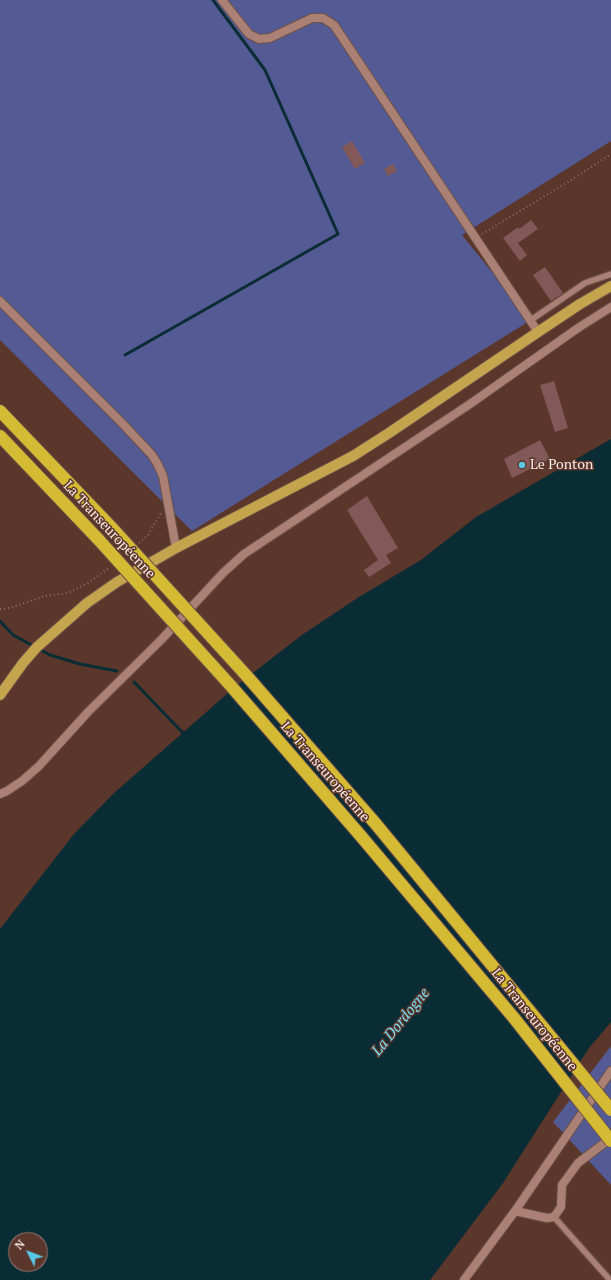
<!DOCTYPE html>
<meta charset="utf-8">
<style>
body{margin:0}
#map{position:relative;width:611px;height:1280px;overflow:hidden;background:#5a362b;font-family:"PT Serif",serif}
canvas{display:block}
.north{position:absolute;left:8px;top:1232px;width:40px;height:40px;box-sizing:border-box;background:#5a362b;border:1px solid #9b7e75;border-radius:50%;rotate:312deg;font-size:11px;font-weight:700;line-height:16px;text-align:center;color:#fce9e4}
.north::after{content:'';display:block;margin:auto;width:14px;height:18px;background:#5ac8e5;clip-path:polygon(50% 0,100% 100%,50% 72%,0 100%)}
</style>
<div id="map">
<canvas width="611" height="1280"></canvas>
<div class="north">N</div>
</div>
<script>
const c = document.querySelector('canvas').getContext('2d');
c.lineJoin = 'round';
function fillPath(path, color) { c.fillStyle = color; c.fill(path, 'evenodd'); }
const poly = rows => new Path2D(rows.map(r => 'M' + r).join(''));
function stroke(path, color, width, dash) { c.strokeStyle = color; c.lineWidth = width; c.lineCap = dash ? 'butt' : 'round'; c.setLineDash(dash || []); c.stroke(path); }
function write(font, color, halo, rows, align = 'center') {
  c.font = font + ' "PT Serif",serif'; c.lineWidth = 3; c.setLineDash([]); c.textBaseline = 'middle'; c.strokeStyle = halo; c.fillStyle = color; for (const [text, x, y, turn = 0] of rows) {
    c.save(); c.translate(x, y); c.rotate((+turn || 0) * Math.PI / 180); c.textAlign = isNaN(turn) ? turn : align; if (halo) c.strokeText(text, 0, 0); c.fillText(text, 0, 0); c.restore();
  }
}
fillPath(poly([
 [0,0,611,0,611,141,462,235,531,320,192,531,0,340],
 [611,1046,611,1185,553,1122]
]), '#545a93');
fillPath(poly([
 [611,439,611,1022,589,1048,503,1183,430,1280,0,1280,0,929,74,834,113,794,236,686,302,635,359,597,421,560,476,517],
 [16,1240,40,1240,40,1264,16,1264]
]), '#0a2c35');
stroke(poly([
 [125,355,338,234,265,70,213,0],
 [0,621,13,635,50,655,80,664,117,671],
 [134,682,184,734]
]), '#0a2c35', 3);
fillPath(poly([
 [352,141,365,163,355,169,342,147],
 [393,164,397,171,388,176,384,169],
 [531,220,538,229,518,243,527,255,520,261,503,238,518,227,519,229],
 [545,267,563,293,551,301,533,275],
 [554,381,568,428,555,432,540,385],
 [540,440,550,459,512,478,504,459],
 [367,496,398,548,386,555,391,563,369,577,364,570,378,560,347,510]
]), '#825859');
const lane = poly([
 [531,320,585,283,611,274],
 [554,1217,610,1280]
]);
const street = poly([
 [222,0,249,34,259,39,270,38,312,18,323,18,334,25,538,332],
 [0,301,122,423,152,455,158,465,163,476,176,548],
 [0,794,7,791,22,781,39,766,88,712,161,640,223,573,244,554,470,404,578,328,611,307],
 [515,1211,547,1218,554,1217,561,1207,562,1185,578,1163,611,1138],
 [464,1280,515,1211,611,1071]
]);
const primary = poly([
 [0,695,23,663,37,647,87,603,117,582,176,548,353,456,389,433,538,332,580,304,611,286]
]);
const highway = poly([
 [0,411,113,529],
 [0,436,98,539]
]);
stroke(lane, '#6f5249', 8);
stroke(street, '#6f5249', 10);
stroke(primary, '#6f5249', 12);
stroke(highway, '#6f5249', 14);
stroke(poly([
 [482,234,576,177,611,154],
 [139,543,148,535,161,513],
 [0,609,10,608,45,596,68,593,88,583,109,568]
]), '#907168', 2, [1, 3]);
stroke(lane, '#ab8175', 5.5);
stroke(street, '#ab8175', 8);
stroke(primary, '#c4a44d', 10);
stroke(highway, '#d5bb33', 12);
const highwayBridge = poly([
 [113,529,245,674,375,823,611,1110],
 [98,539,231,686,360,835,514,1018,611,1141]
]);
stroke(highwayBridge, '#6f5249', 14, []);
stroke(highwayBridge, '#d5bb33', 12);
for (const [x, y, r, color] of [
 [522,465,4,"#5ac8e5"]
]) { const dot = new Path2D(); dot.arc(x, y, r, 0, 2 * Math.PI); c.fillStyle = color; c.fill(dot); stroke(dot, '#5a362b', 1.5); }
write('14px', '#fce9e4', '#5a362b', [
 ["Le Ponton",530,465]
], 'left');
write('14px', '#fce9e4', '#5a362b', [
 ["La Transeuropéenne",109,530,47],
 ["La Transeuropéenne",325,772,49],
 ["La Transeuropéenne",534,1020,51]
]);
write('italic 15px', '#75e0fd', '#5a362b', [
 ["La Dordogne",401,1022,-51]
]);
</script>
